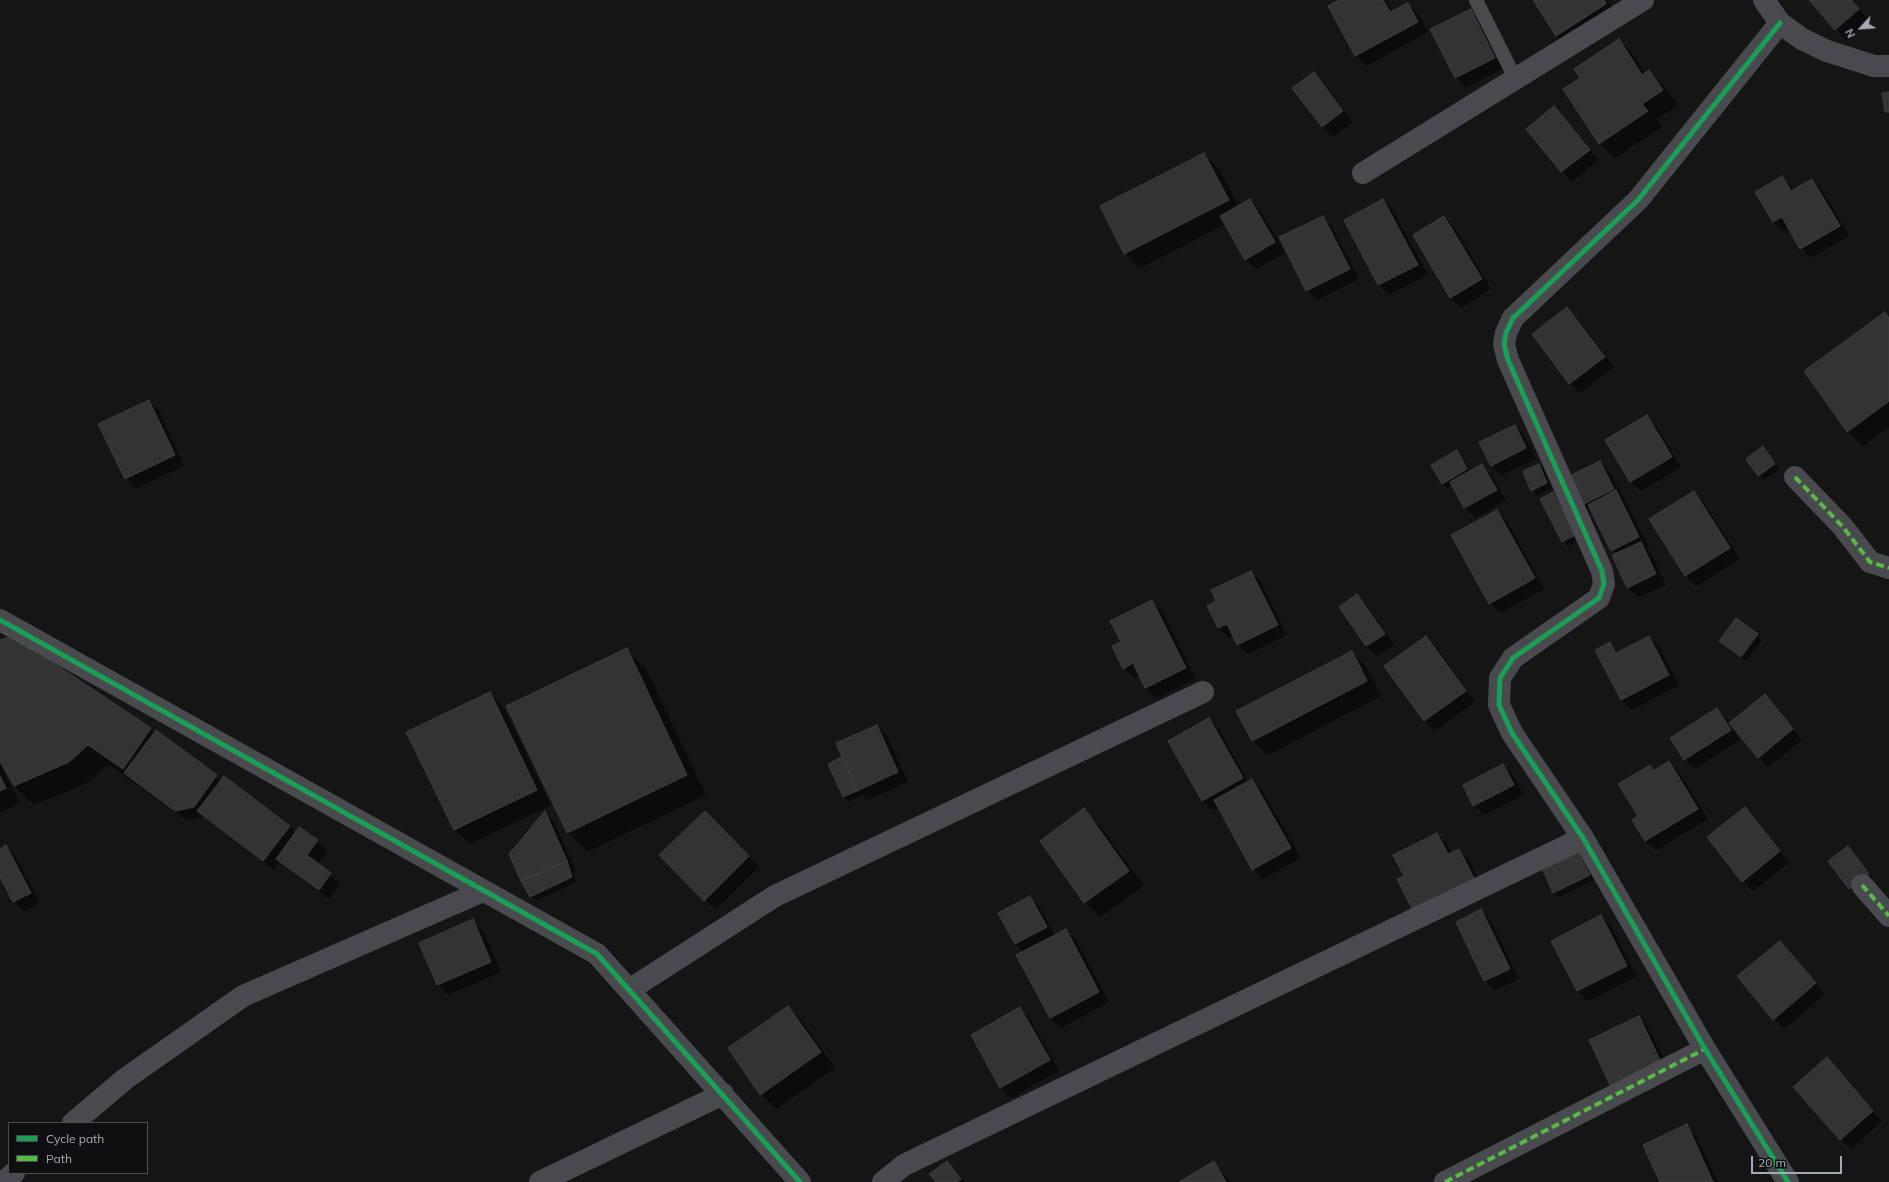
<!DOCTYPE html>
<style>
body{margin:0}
#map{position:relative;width:1889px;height:1182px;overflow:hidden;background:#151515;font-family:Mulish,sans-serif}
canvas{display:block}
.legend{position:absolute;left:8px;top:1122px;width:140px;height:52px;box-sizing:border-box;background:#0f0f11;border:1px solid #4b4d53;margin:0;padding:5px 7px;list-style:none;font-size:12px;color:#a5abb6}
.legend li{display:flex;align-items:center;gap:8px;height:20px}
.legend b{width:20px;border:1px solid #4b4d53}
.north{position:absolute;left:1841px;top:8px;width:40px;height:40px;-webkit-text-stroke:3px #0f0f11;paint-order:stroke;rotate:244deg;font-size:11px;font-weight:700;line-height:16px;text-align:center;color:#a5abb6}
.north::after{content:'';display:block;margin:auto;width:14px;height:18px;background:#a5abb6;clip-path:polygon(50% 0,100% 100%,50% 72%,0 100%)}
.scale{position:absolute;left:1751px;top:1156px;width:91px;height:18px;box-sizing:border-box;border:2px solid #a5abb6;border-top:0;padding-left:5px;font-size:12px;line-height:14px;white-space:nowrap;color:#a5abb6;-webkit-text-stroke:3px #0f0f11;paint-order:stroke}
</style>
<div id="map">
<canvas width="1889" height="1182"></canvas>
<ul class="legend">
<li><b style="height:5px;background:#1a9f57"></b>Cycle path</li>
<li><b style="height:5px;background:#58b947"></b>Path</li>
</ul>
<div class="north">N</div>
<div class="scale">20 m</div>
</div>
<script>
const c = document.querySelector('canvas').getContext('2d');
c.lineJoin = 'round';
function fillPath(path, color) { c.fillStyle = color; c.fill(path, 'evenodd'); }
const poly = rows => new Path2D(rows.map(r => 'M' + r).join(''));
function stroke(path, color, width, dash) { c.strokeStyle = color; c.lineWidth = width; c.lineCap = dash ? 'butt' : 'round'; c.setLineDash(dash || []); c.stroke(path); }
fillPath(poly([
 [1341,0,1386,0,1393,12,1408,4,1418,14,1428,32,1366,66,1356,56,1329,7],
 [1534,0,1607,0,1616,14,1567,46,1557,36],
 [1810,0,1851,0,1869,20,1846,40],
 [1470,11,1481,21,1504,68,1466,88,1456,77],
 [1619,41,1634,56,1646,74,1649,71,1664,86,1678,105,1657,119,1662,127,1615,158,1600,143,1581,78],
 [1313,73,1324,83,1353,122,1333,137,1323,127,1294,88],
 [1554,108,1599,160,1572,182,1528,129],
 [1204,154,1219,169,1239,206,1250,200,1260,210,1285,253,1256,269,1246,259,1226,224,1140,268,1125,253],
 [1782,177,1794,190,1812,180,1822,190,1849,236,1811,258,1801,248,1789,228,1784,232,1773,222],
 [1383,200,1393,210,1428,275,1389,295,1379,285,1345,220],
 [1322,217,1332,227,1359,279,1317,300,1307,290],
 [1444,217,1454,227,1491,289,1461,308,1451,297,1414,235],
 [1567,308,1577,318,1614,367,1580,393,1570,383],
 [1885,313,1889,318,1889,427,1863,446,1848,431],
 [149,401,159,411,184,466,136,488,126,478],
 [1647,417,1657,427,1681,467,1641,491,1631,481],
 [1515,426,1525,436,1536,459,1501,475,1491,465],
 [1763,448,1780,469,1763,480,1747,459],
 [1456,452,1461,456,1470,472,1482,465,1492,476,1506,500,1475,518,1465,508,1453,485,1447,488,1442,483],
 [1600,462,1610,472,1626,502,1649,547,1646,548,1651,553,1666,585,1638,597,1628,587,1616,554,1612,550,1594,514,1593,515,1583,505],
 [1539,465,1544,470,1552,488,1537,495,1532,490],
 [1694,493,1704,503,1740,559,1696,586,1686,576,1651,520],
 [1553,494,1558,498,1579,540,1568,546,1563,541],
 [1497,511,1507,521,1544,589,1500,613,1490,603],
 [1251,572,1261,582,1287,635,1248,654,1238,644,1234,635,1229,638,1219,627,1217,602],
 [1357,596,1367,606,1394,644,1377,656,1367,646,1340,608],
 [1152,601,1162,611,1196,679,1156,698,1146,688,1140,675,1134,678,1124,668,1122,642],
 [1757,635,1762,640,1746,661,1721,641],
 [1426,637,1436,647,1475,702,1435,731,1425,721,1385,667],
 [1649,637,1659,647,1679,685,1632,710,1622,700,1596,650,1609,643,1619,653],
 [0,641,150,729,221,781,289,826,296,833,317,841,327,851,317,865,340,884,329,899,280,862,274,870,204,817,186,820,108,764,89,782,34,805,14,786,0,759],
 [626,649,646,669,706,795,587,852,568,832],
 [1351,652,1367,667,1381,696,1268,755,1253,740],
 [489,693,504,708,551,805,470,844,455,829],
 [1765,695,1802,740,1768,767,1732,724,1731,725,1740,740,1695,769,1685,759,1672,738,1717,709,1730,723],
 [1209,719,1219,729,1248,782,1252,780,1262,790,1301,858,1263,879,1253,869,1219,807,1213,811,1202,801],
 [877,726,887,736,908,782,868,800,863,795,849,802,844,797,829,764,842,758,845,761],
 [1669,762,1679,772,1708,819,1656,850,1646,840,1639,817,1650,766,1655,771],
 [0,764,20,803,0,813],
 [1503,765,1513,775,1524,795,1484,815,1474,805],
 [1744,808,1790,862,1753,891,1743,881],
 [1084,810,1099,825,1144,886,1100,917,1085,902,1041,841],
 [705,812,759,867,715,910,661,855],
 [545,813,554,822,576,871,573,872,576,882,536,901,531,896],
 [1437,834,1447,844,1452,853,1459,850,1469,860,1485,893,1405,876],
 [6,847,16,857,40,903,24,911,14,901,0,875,0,850],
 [1848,847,1873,879,1855,893,1850,888],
 [1578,854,1583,859,1594,880,1559,897,1554,892],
 [1030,897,1040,907,1055,936,1066,930,1076,940,1109,1002,1061,1028,1050,1017,1024,952,1015,943],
 [1481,911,1491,921,1519,979,1495,990,1485,980],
 [1601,916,1611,926,1637,976,1588,1001,1578,991,1552,941],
 [472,921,483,931,501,972,448,995,438,985,420,944],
 [1780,942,1825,994,1784,1029,1774,1019],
 [788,1007,803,1022,835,1068,776,1109,761,1094],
 [1020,1009,1030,1019,1059,1071,1011,1098,1001,1088,972,1036],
 [1638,1017,1648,1027,1670,1071,1621,1094,1611,1084],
 [1837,1069,1882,1121,1851,1149,1841,1139],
 [1686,1126,1696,1136,1718,1182,1662,1182],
 [947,1162,952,1167,964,1182,937,1182],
 [1214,1163,1231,1182,1181,1182]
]), '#0007');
const building = poly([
 [1339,0,1383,0,1390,12,1408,3,1418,22,1355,56,1328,6,1339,0],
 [1533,0,1604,0,1606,4,1556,36,1533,0],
 [1809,0,1851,0,1859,9,1835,30,1809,0],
 [1471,9,1495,58,1455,78,1430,29,1471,9],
 [1619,39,1642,75,1649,70,1663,90,1642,104,1648,111,1599,144,1563,89,1580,78,1574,69,1619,39],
 [1314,72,1343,111,1322,127,1292,88,1314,72],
 [1889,92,1889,112,1885,112,1882,93,1889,92],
 [1554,106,1590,150,1561,172,1526,129,1554,106],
 [1204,153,1229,200,1124,254,1100,206,1204,153],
 [1782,176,1791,191,1812,179,1840,226,1800,249,1782,217,1773,222,1755,192,1782,176],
 [1250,199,1275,242,1245,260,1220,216,1250,199],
 [1383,199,1418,265,1378,285,1344,220,1383,199],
 [1323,216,1350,269,1306,291,1279,237,1323,216],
 [1444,216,1482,279,1450,298,1413,235,1444,216],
 [1567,307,1605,357,1569,384,1532,334,1567,307],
 [1885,312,1889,318,1889,401,1847,432,1804,371,1885,312],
 [149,400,175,455,125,479,98,424,149,400],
 [1647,415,1672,457,1630,482,1605,440,1647,415],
 [1515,425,1526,448,1491,466,1479,442,1515,425],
 [1763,446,1775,464,1758,476,1746,459,1763,446],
 [1457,450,1467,469,1442,484,1431,465,1457,450],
 [1600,461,1614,489,1582,505,1567,477,1600,461],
 [1482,464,1497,490,1464,508,1450,482,1482,464],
 [1539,464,1547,483,1531,491,1523,471,1539,464],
 [1616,490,1639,537,1611,551,1588,505,1616,490],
 [1694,491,1730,548,1685,576,1649,519,1694,491],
 [1553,492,1575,535,1562,542,1540,499,1553,492],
 [1497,510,1535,578,1489,604,1451,535,1497,510],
 [1641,542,1656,574,1627,588,1612,555,1641,542],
 [1251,571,1278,625,1237,645,1227,624,1218,628,1207,606,1216,601,1211,590,1251,571],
 [1357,594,1385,634,1366,646,1339,607,1357,594],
 [1152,600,1186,668,1145,688,1133,663,1123,669,1112,646,1121,642,1110,621,1152,600],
 [1736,618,1758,634,1741,657,1719,641,1736,618],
 [13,636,151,728,123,769,88,745,69,762,14,786,0,761,0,640,13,636],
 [1426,636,1466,691,1424,721,1384,666,1426,636],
 [1649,636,1669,675,1621,700,1595,650,1610,642,1616,653,1649,636],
 [627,648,687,775,567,833,506,706,627,648],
 [1352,651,1367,681,1252,741,1236,711,1352,651],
 [490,692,537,790,454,830,406,732,490,692],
 [1765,694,1793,729,1758,758,1729,723,1765,694],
 [1717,708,1731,730,1684,760,1670,738,1717,708],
 [1209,718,1243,778,1202,801,1168,741,1209,718],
 [877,725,898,772,857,791,836,743,877,725],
 [156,730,217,775,194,807,175,811,124,773,156,730],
 [842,757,857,791,843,797,828,764,842,757],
 [1669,761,1698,809,1645,841,1632,820,1638,816,1618,784,1650,765,1653,771,1669,761],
 [1503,764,1514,785,1473,806,1463,785,1503,764],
 [0,776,6,788,0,791,0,776],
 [224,776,290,826,263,861,197,811,224,776],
 [1252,779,1291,848,1252,870,1214,800,1252,779],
 [1745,807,1780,851,1742,882,1707,837,1745,807],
 [1084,808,1129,871,1084,903,1040,841,1084,808],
 [545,811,567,861,521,881,509,854,545,811],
 [705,811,749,856,704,901,659,855,705,811],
 [299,827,318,840,307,855,331,873,319,890,276,859,299,827],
 [1437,833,1448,854,1459,849,1476,882,1414,913,1397,879,1404,876,1393,855,1437,833],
 [6,845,31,893,13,902,0,877,0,849,6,845],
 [1848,846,1869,874,1849,889,1828,861,1848,846],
 [1578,853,1590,875,1553,893,1543,870,1578,853],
 [567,861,572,877,530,897,521,881,567,861],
 [1030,896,1047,927,1015,944,998,913,1030,896],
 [1481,909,1510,969,1484,981,1456,922,1481,909],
 [1601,915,1627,966,1577,991,1551,941,1601,915],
 [473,919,491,962,437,985,419,943,473,919],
 [1066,929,1099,992,1050,1018,1016,955,1066,929],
 [1780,941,1816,983,1773,1020,1737,976,1780,941],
 [788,1006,821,1052,760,1095,728,1048,788,1006],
 [1020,1007,1050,1060,1000,1088,971,1035,1020,1007],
 [1639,1016,1660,1060,1610,1085,1589,1040,1639,1016],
 [1827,1057,1873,1111,1840,1140,1793,1087,1827,1057],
 [1687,1124,1713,1182,1660,1182,1643,1145,1687,1124],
 [947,1161,961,1179,957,1182,936,1182,929,1174,947,1161],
 [1214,1161,1226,1182,1179,1182,1214,1161]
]);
fillPath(building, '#333334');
stroke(building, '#3d3e41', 1);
stroke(poly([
 [1476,0,1516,80]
]), '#494a4e', 14);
stroke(poly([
 [1764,0,1780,23,1802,39,1827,51,1874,66,1889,66],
 [1780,23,1638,200,1513,318,1506,333,1504,344,1508,360,1602,571,1604,584,1599,598,1513,658,1500,678,1499,705,1512,733,1583,838,1705,1049,1788,1182],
 [1363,173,1643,0],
 [1795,477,1843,527,1870,562,1889,568],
 [0,620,597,954,800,1182],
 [1862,885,1889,916],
 [629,990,775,896,1203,692],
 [73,1123,125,1079,243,996,483,891],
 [4,1182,14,1173],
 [540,1182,723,1094],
 [883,1182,904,1165,1583,838],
 [1445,1182,1705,1049]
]), '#494a4e', 22);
stroke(poly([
 [1795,477,1843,527,1870,562,1889,568],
 [1862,885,1889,916],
 [1445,1182,1705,1049]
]), '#58b947', 4, [8, 4]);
stroke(poly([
 [1780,23,1638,200,1513,318,1506,333,1504,344,1508,360,1602,571,1604,584,1599,598,1513,658,1500,678,1499,705,1512,733,1583,838,1705,1049,1788,1182],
 [0,620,597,954,800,1182]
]), '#1a9f57', 5);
</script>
